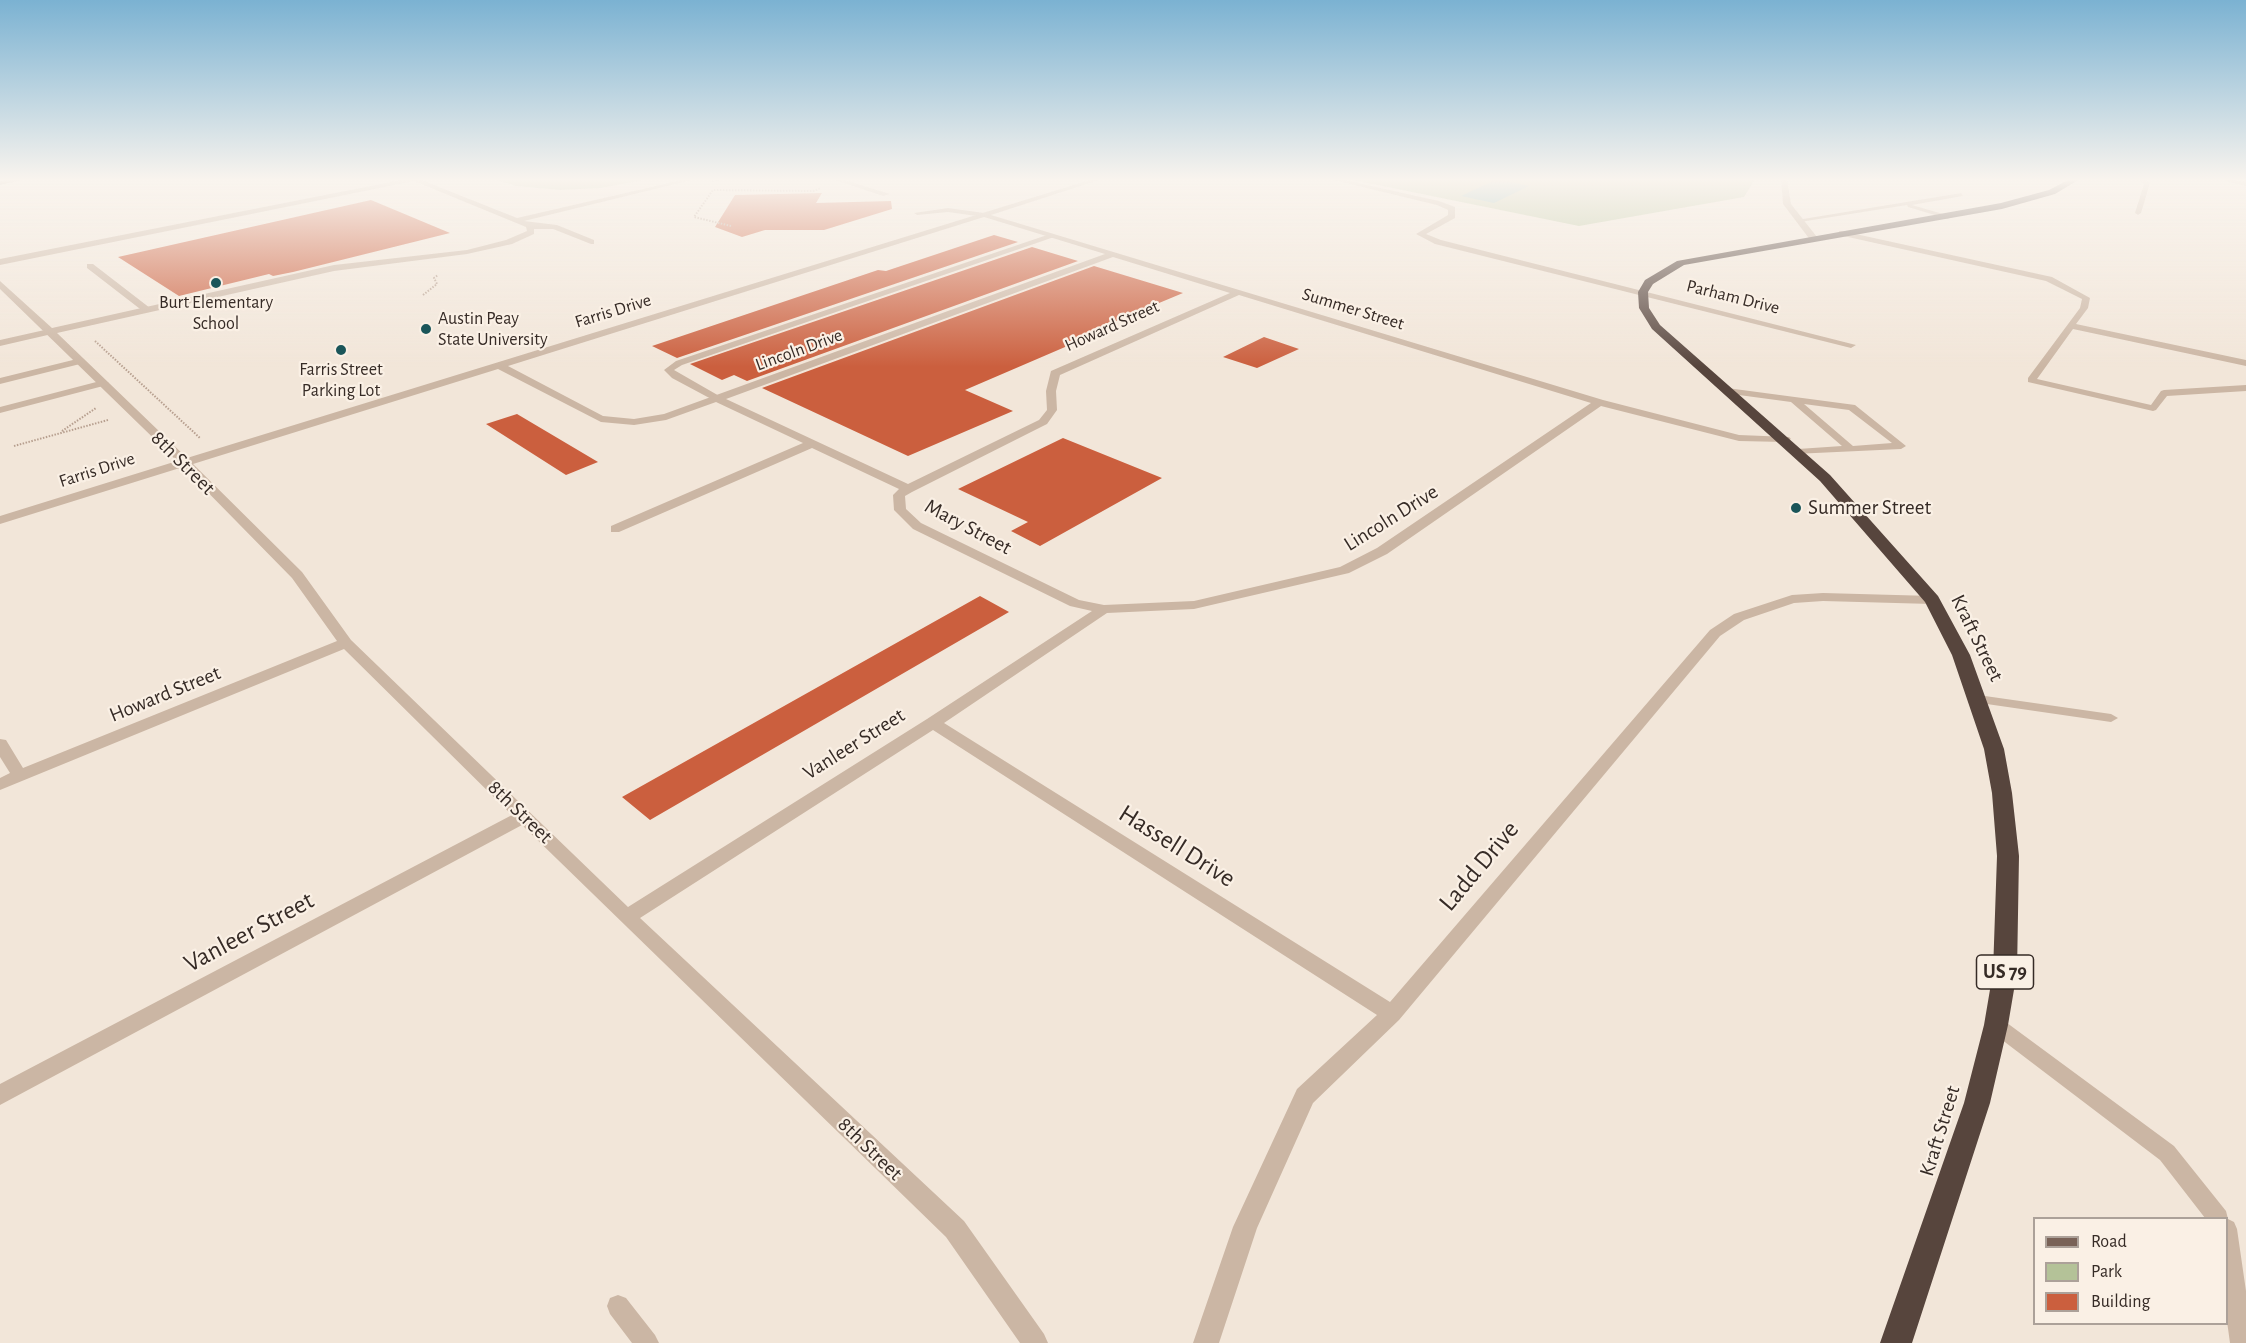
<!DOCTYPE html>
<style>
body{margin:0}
#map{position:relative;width:2246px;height:1343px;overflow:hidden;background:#f2e6d9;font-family:"Alegreya Sans",sans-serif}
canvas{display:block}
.legend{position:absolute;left:2033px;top:1217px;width:195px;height:108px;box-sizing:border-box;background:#faf0e5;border:2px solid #aca199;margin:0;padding:8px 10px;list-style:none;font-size:18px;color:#362b26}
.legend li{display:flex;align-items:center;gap:12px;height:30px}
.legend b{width:30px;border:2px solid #aca199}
</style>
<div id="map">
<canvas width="2246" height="1343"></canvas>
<ul class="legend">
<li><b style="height:8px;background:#796257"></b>Road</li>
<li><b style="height:16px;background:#b4c298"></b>Park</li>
<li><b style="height:16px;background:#cb5f3e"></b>Building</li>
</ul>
</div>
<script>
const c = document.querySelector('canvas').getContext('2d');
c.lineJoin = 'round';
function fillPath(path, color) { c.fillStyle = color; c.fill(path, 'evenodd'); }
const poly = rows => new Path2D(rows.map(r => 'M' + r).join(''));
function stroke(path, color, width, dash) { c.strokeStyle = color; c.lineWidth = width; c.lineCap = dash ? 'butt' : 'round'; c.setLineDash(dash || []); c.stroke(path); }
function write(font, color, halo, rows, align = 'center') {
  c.font = font + ' "Alegreya Sans",sans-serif'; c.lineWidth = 4.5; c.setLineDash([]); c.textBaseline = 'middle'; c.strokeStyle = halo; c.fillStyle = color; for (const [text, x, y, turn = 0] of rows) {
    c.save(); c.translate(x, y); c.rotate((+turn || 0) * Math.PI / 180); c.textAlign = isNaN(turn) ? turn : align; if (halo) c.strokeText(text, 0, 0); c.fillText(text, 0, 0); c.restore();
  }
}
fillPath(poly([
 [494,179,649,179,601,188,560,190,516,186],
 [1755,179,1744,197,1579,226,1353,180]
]), '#b4c298');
fillPath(poly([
 [1497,179,1529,186,1494,203,1461,196]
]), '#77afb0');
fillPath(poly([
 [822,193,816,203,891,201,892,209,824,230,765,230,742,237,715,227,735,195],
 [371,200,450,233,293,272,273,276,269,274,179,296,118,257],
 [994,235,1018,242,677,358,652,346,878,270,886,271],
 [1032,247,1078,261,747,381,734,375,722,380,690,364],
 [1094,266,1183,293,1080,336,1086,338,965,390,1013,411,908,456,762,388],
 [1264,337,1299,349,1257,368,1223,357],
 [517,414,598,462,566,475,486,424],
 [1063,438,1162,478,1040,546,1011,531,1028,522,958,489],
 [980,596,1009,612,650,820,622,797]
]), '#cb5f3e');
stroke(poly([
 [712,181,721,179],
 [731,226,694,217,713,190,813,191,821,188],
 [423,295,437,284,434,278,438,275],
 [95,341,200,438],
 [62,431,96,408],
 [14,446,108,420]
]), '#b79f8f', 2, [1.5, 1.5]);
fillPath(poly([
 [2138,179,2145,179,2150,183,2141,213,2138,215,2135,213,2144,184,2138,179],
 [2225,179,2246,182,2246,186,2225,181,2225,179],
 [1961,193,1963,196,1912,205,1950,216,1948,219,1908,207,1907,205,1800,222,1797,220,1961,193],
 [948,208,984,213,987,215,984,217,948,212,917,215,914,213,948,208],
 [1842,231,2052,277,2090,298,2088,308,2076,324,2246,360,2246,366,2073,329,2037,379,2151,405,2161,391,2164,390,2246,385,2246,391,2167,396,2156,410,2153,411,2028,382,2028,378,2080,308,2082,299,2046,281,1839,235,1839,231,1842,231],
 [1050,234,1057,236,682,365,674,370,721,397,721,401,715,401,672,378,664,370,676,361,1050,234],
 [87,264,93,264,150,308,150,312,144,312,87,268,87,264],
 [49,329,53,332,52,334,0,346,0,340,49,329],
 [81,358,85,361,84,363,0,384,0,378,81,358],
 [104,380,109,383,107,385,0,413,0,407,104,380],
 [1727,388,1855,405,1906,446,1901,449,1794,454,1793,452,1798,449,1842,446,1791,402,1724,393,1722,391,1727,388],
 [1804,404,1849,410,1892,443,1853,446,1804,404],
 [1978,695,2111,714,2118,718,2111,722,1973,702,1971,699,1973,696,1978,695],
 [1996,1017,2003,1020,2174,1146,2226,1211,2228,1219,2234,1222,2237,1229,2246,1291,2246,1343,2230,1343,2226,1314,2226,1218,2205,1218,2160,1160,1989,1030,1987,1025,1989,1020,1996,1017],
 [618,1295,626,1298,655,1335,659,1343,632,1343,610,1314,607,1306,610,1298,618,1295]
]), '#cbb6a4');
fillPath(poly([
 [406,179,419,179,517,218,686,179,696,179,524,221,557,225,594,240,594,244,591,244,553,229,534,229,534,234,512,244,467,254,334,271,57,333,187,458,1093,179,1102,179,991,215,1603,400,1739,435,1789,437,1791,439,1785,442,1739,441,1601,406,1387,554,1349,573,1194,609,1107,613,944,723,1390,1002,1710,630,1734,614,1792,595,1823,593,1932,596,1939,600,1932,604,1823,601,1794,603,1744,620,1720,636,1399,1020,1313,1103,1257,1228,1219,1343,1193,1343,1233,1227,1297,1089,1377,1015,933,730,640,918,964,1221,1044,1334,1048,1343,1020,1343,946,1237,522,825,0,1105,0,1084,512,815,344,649,0,790,0,778,10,773,0,757,0,739,6,740,23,768,337,641,292,578,183,467,0,524,0,516,177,461,0,289,0,281,52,328,334,265,467,250,506,240,527,231,526,227,414,181,0,265,0,259,406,179],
 [984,217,1105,254,664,414,634,419,603,416,508,366,984,217],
 [1113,257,1230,293,1051,371,1046,391,1047,410,1039,420,908,484,726,399,1113,257],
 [1239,295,1591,403,1377,548,1340,567,1194,601,1104,605,1079,600,921,523,906,509,905,496,912,492,1047,424,1057,410,1056,391,1060,375,1239,295],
 [498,369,601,422,634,425,666,420,716,402,803,443,611,526,611,532,619,532,812,448,899,489,893,495,894,510,913,529,1070,606,1092,611,927,719,628,907,351,640,302,572,193,464,498,369],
 [832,179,841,179,890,194,883,196,832,179],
 [1329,179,1340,179,1439,201,1455,207,1455,218,1426,234,1441,240,1856,345,1851,348,1435,244,1416,234,1448,215,1448,210,1437,205,1329,179],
 [1781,179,1787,179,1791,204,1817,237,1817,241,1811,241,1783,204,1781,179]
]), '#cbb6a4');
fillPath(poly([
 [13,179,26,179,0,185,0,181,13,179]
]), '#796257');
fillPath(poly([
 [2070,179,2080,179,2055,194,2002,209,1684,265,1653,284,1648,292,1649,308,1660,325,1830,475,1938,596,1970,655,2004,749,2012,793,2019,856,2017,972,2008,1025,1990,1103,1912,1343,1880,1343,1964,1103,1984,1025,1993,972,1997,856,1992,793,1984,749,1952,655,1925,602,1820,481,1652,329,1639,308,1638,292,1645,280,1677,261,2001,203,2049,190,2070,179]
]), '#57453d');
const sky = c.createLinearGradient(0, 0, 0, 367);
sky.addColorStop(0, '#7bb2d2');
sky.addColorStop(0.49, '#f9f4ee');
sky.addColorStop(1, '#f9f4ee00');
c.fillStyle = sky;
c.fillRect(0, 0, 2246, 367);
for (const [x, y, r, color] of [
 [216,283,6,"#1a5559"],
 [426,329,6,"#1a5559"],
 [341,350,6,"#1a5559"],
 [1796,508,6,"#1a5559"]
]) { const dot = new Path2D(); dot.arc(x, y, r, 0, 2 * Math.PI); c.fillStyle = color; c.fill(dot); stroke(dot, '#faf0e5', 2); }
write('18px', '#362b26', '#faf0e5', [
 ["Parham Drive",1733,297,14],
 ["Summer Street",1353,309,17],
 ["Farris Drive",613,311,-17],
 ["Howard Street",1112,326,-24],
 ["Lincoln Drive",799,350,-20],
 ["Farris Drive",97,470,-18]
]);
write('18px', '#362b26', '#faf0e5', [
 ["Burt Elementary",216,303],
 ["School",216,324],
 ["Austin Peay",438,319,"left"],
 ["State University",438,340,"left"],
 ["Farris Street",341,370],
 ["Parking Lot",341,391]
]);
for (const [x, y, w] of [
 [2005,972,57]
]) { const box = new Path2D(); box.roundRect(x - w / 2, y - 17, w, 34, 4.5); c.fillStyle = '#faf0e5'; c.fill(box); stroke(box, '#362b26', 1.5); }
write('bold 20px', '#362b26', null, [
 ["US 79",2005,972]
]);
write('21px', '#362b26', '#faf0e5', [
 ["8th Street",183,463,45],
 ["Lincoln Drive",1391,518,-32],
 ["Mary Street",968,527,28],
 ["Kraft Street",1977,638,64],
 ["Howard Street",165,694,-22],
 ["Vanleer Street",854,744,-32],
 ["8th Street",520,812,44],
 ["Kraft Street",1940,1131,-73],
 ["8th Street",870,1149,44]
]);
write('21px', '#362b26', '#faf0e5', [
 ["Summer Street",1808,508]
], 'left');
write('26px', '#362b26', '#faf0e5', [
 ["Hassell Drive",1177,846,32],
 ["Ladd Drive",1479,866,-50],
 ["Vanleer Street",249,932,-28]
]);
</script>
